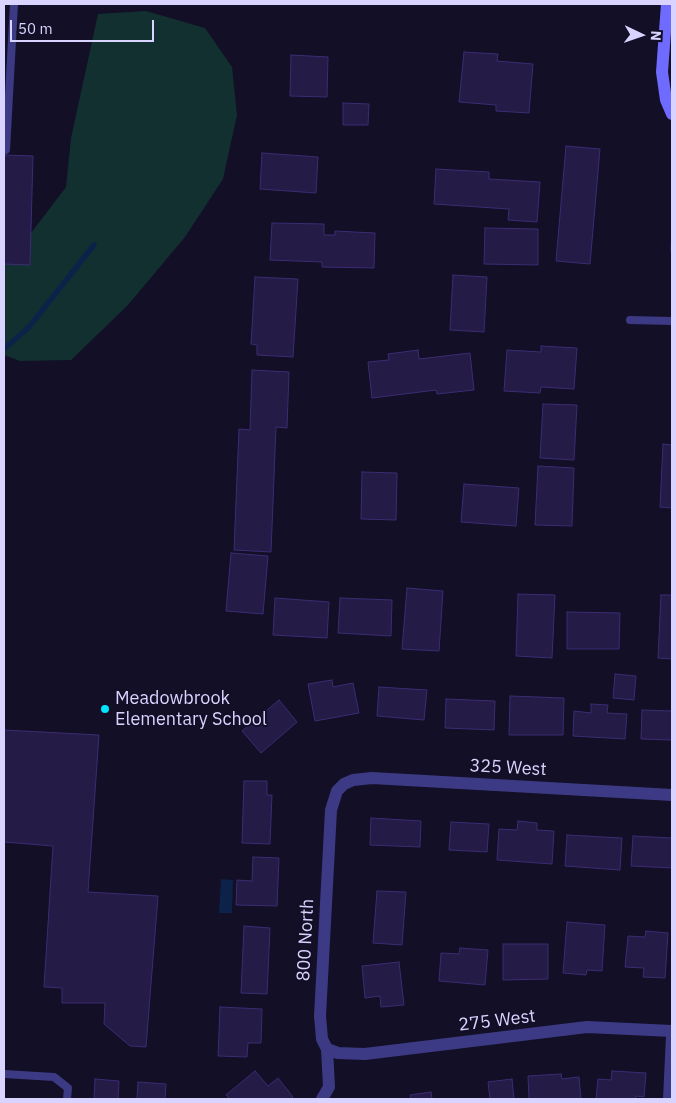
<!DOCTYPE html>
<style>
body{margin:0}
#map{position:relative;width:676px;height:1103px;overflow:hidden;background:#130f26;font-family:"IBM Plex Sans",sans-serif}
canvas{display:block}
.frame{position:absolute;inset:0;border:5px solid #d9d4ff;pointer-events:none}
.north{position:absolute;left:616px;top:10px;width:50px;height:50px;-webkit-text-stroke:4px #130f26;paint-order:stroke;rotate:93deg;font-size:14px;font-weight:700;line-height:20px;text-align:center;color:#d9d4ff}
.north::after{content:'';display:block;margin:auto;width:18px;height:22px;background:#d9d4ff;clip-path:polygon(50% 0,100% 100%,50% 72%,0 100%)}
.scale{position:absolute;left:10px;top:20px;width:144px;height:22px;box-sizing:border-box;border:2px solid #d9d4ff;border-top:0;padding-left:6px;font-size:15px;line-height:18px;white-space:nowrap;color:#d9d4ff;-webkit-text-stroke:4px #130f26;paint-order:stroke}
</style>
<div id="map">
<canvas width="676" height="1103"></canvas>
<div class="frame"></div>
<div class="north">N</div>
<div class="scale">50 m</div>
</div>
<script>
const c = document.querySelector('canvas').getContext('2d');
c.lineJoin = 'round';
function fillPath(path, color) { c.fillStyle = color; c.fill(path, 'evenodd'); }
const poly = rows => new Path2D(rows.map(r => 'M' + r).join(''));
function stroke(path, color, width, dash) { c.strokeStyle = color; c.lineWidth = width; c.lineCap = dash ? 'butt' : 'round'; c.setLineDash(dash || []); c.stroke(path); }
function write(font, color, halo, rows, align = 'center') {
  c.font = font + ' "IBM Plex Sans",sans-serif'; c.lineWidth = 4; c.setLineDash([]); c.textBaseline = 'middle'; c.strokeStyle = halo; c.fillStyle = color; for (const [text, x, y, turn = 0] of rows) {
    c.save(); c.translate(x, y); c.rotate((+turn || 0) * Math.PI / 180); c.textAlign = isNaN(turn) ? turn : align; if (halo) c.strokeText(text, 0, 0); c.fillText(text, 0, 0); c.restore();
  }
}
fillPath(poly([
 [146,11,205,28,232,67,237,115,223,179,185,237,128,305,71,360,20,361,4,355,4,262,28,237,66,187,71,138,98,14]
]), '#12302f');
fillPath(poly([
 [221,879,233,880,232,913,219,913]
]), '#0c2248');
stroke(poly([
 [4,349,29,327,94,245]
]), '#0c2248', 5.5);
const building = poly([
 [464,52,498,54,497,61,533,64,529,113,496,111,496,105,459,102,464,52],
 [291,55,328,57,327,97,290,96,291,55],
 [343,103,369,104,368,125,343,125,343,103],
 [566,146,600,149,590,264,556,261,566,146],
 [262,153,318,157,316,193,260,189,262,153],
 [4,155,33,156,30,265,4,264,4,155],
 [436,169,489,172,489,179,540,182,537,222,508,220,509,209,434,204,436,169],
 [672,219,672,252,671,252,672,219],
 [272,223,324,224,324,235,335,235,335,231,375,233,374,268,322,267,322,262,270,260,272,223],
 [485,228,538,229,538,265,484,264,485,228],
 [453,275,487,277,484,332,450,330,453,275],
 [255,277,298,279,293,357,257,355,257,345,251,344,255,277],
 [541,346,577,348,574,389,541,387,540,393,504,391,507,350,541,352,541,346],
 [418,350,419,359,470,353,474,390,437,394,436,390,372,398,368,362,389,360,388,354,418,350],
 [252,370,289,372,287,428,276,427,271,552,234,550,239,429,250,430,252,370],
 [543,404,577,405,574,460,540,458,543,404],
 [663,444,672,445,672,508,660,507,663,444],
 [538,466,574,468,572,526,535,525,538,466],
 [362,472,397,473,396,520,361,519,362,472],
 [464,484,519,488,516,526,461,522,464,484],
 [231,553,268,556,263,614,226,611,231,553],
 [407,588,443,591,439,651,402,649,407,588],
 [518,594,555,595,552,658,516,656,518,594],
 [661,595,672,595,672,659,658,658,661,595],
 [275,598,329,602,327,638,273,635,275,598],
 [340,598,392,600,391,636,338,633,340,598],
 [567,612,620,613,619,649,567,649,567,612],
 [615,674,636,676,634,700,613,698,615,674],
 [332,680,333,687,353,683,359,713,315,721,308,684,332,680],
 [379,687,427,690,424,720,377,716,379,687],
 [510,696,564,698,563,735,509,735,510,696],
 [446,699,495,701,494,730,445,728,446,699],
 [279,700,297,722,261,753,242,731,279,700],
 [591,704,608,705,607,713,627,714,625,739,573,736,574,711,591,713,591,704],
 [642,710,672,711,672,740,641,739,642,710],
 [4,730,99,735,88,892,158,896,146,1047,130,1046,104,1024,105,1003,62,1003,62,988,44,987,53,846,4,842,4,730],
 [244,781,267,781,267,795,272,795,270,844,242,843,244,781],
 [371,818,421,821,420,847,370,845,371,818],
 [518,821,537,823,537,830,554,831,552,864,497,860,499,829,517,830,518,821],
 [451,822,489,824,487,852,449,850,451,822],
 [567,835,622,838,620,870,565,866,567,835],
 [633,836,672,838,672,868,631,866,633,836],
 [253,857,279,858,277,906,236,905,237,880,252,881,253,857],
 [377,891,406,892,402,945,373,943,377,891],
 [567,922,605,925,602,971,587,970,586,975,563,973,567,922],
 [244,926,270,928,267,994,241,993,244,926],
 [646,931,668,933,665,978,643,977,644,968,625,967,628,936,645,937,646,931],
 [503,944,548,944,548,979,503,980,503,944],
 [460,948,488,950,485,985,439,981,441,953,459,954,460,948],
 [399,962,404,1005,381,1007,380,996,365,998,362,966,399,962],
 [220,1007,262,1009,261,1043,248,1043,247,1057,218,1056,220,1007],
 [255,1071,268,1086,278,1078,293,1097,291,1099,230,1099,226,1095,255,1071],
 [612,1071,646,1073,644,1097,636,1096,635,1099,596,1099,598,1079,611,1080,612,1071],
 [561,1074,562,1079,579,1077,581,1099,529,1099,528,1076,561,1074],
 [95,1079,119,1081,118,1099,94,1099,95,1079],
 [512,1079,514,1099,490,1099,488,1082,512,1079],
 [138,1082,166,1084,165,1099,137,1099,138,1082],
 [431,1092,432,1099,411,1099,410,1095,431,1092]
]);
fillPath(building, '#241b47');
stroke(building, '#3b2d73', 1);
stroke(poly([
 [4,151,6,150,14,4],
 [630,320,672,321],
 [4,1074,54,1077,68,1088,67,1099]
]), '#3d3a85', 8);
stroke(poly([
 [327,1049,338,1053,365,1054,587,1027,672,1031],
 [322,1099,329,1087,327,1049,322,1039,320,1016,331,810,337,791,344,784,353,780,372,778,672,795],
 [669,1099,672,1036]
]), '#3d3a85', 12);
stroke(poly([
 [667,4,662,72,666,100,672,114]
]), '#6f6bff', 12);
for (const [x, y, r, color] of [
 [105,709,5,"#00e5ff"]
]) { const dot = new Path2D(); dot.arc(x, y, r, 0, 2 * Math.PI); c.fillStyle = color; c.fill(dot); stroke(dot, '#130f26', 2); }
write('18px', '#d9d4ff', '#130f26', [
 ["Meadowbrook",115,699],
 ["Elementary School",115,720]
], 'left');
write('18px', '#d9d4ff', '#130f26', [
 ["325 West",508,768,3],
 ["800 North",306,940,-87],
 ["275 West",497,1021,-7]
]);
</script>
